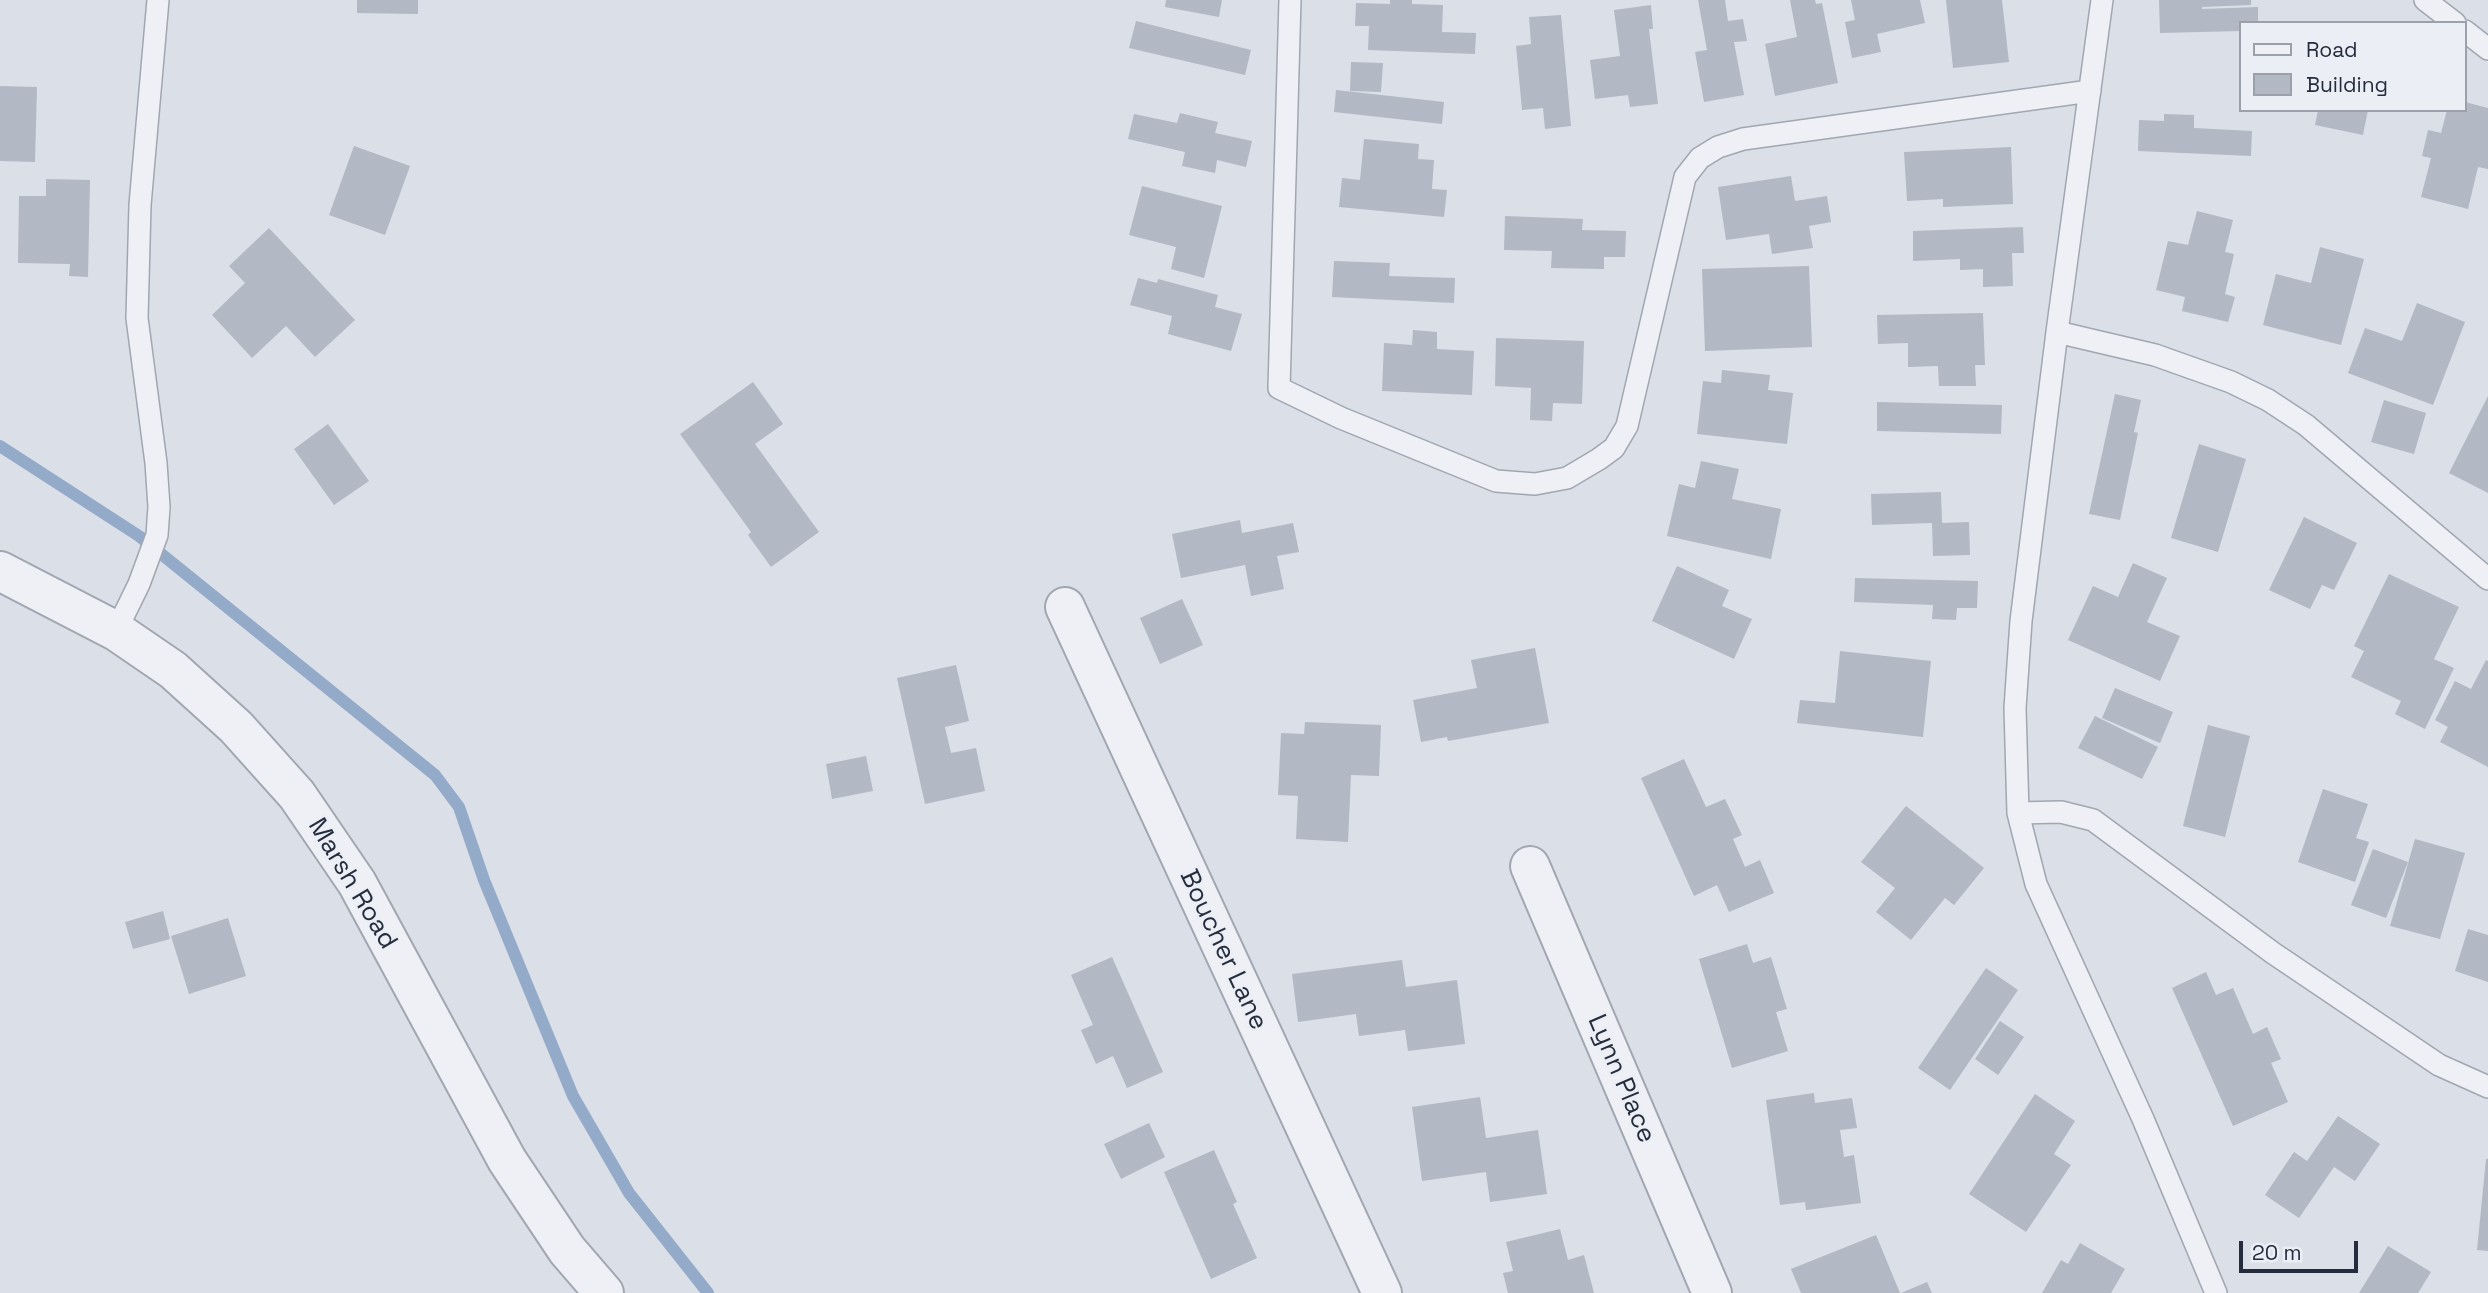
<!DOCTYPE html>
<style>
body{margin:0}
#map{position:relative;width:2488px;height:1293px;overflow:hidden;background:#dbdfe7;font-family:"Space Grotesk",sans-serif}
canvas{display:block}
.legend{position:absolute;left:2239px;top:21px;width:228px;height:91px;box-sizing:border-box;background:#ebeef4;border:2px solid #9ca0ab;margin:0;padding:9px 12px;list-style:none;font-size:21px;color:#252c3d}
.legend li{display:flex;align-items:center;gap:14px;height:35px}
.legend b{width:35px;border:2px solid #9ca0ab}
.scale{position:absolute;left:2239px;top:1241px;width:119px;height:32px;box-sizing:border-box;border:4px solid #252c3d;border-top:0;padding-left:9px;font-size:21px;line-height:24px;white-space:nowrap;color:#252c3d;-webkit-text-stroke:5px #ebeef4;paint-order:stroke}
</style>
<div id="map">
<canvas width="2488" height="1293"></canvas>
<ul class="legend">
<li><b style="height:9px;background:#eef0f5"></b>Road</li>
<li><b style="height:19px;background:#b2b8c4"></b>Building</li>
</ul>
<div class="scale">20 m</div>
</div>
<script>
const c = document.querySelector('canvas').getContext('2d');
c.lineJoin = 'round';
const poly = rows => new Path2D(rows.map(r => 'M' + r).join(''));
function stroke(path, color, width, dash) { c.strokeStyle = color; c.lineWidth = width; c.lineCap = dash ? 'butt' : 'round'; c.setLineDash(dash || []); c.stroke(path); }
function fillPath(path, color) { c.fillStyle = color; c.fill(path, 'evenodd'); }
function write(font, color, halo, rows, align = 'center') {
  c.font = font + ' "Space Grotesk",sans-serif'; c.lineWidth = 5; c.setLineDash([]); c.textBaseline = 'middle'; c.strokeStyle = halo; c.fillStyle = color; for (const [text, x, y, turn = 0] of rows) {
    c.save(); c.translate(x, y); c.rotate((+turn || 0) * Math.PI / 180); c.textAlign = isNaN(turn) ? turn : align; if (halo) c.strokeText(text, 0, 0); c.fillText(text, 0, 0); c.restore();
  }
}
stroke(poly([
 [0,446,139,536,435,775,459,807,484,880,573,1096,629,1193,708,1293]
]), '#94aac9', 12);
fillPath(poly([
 [357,0,418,0,418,14,357,13],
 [1166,0,1222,0,1219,17,1165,7],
 [1390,0,1412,0,1412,4,1443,5,1442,32,1476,33,1475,54,1368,50,1369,26,1355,26,1356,3,1390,4],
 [1698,0,1725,0,1728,21,1743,19,1747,41,1734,42,1744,95,1704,102,1695,52,1707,50],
 [1790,0,1815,0,1816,4,1822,3,1838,83,1775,96,1765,44,1797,37],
 [1851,0,1920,0,1925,23,1877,34,1881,52,1852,58,1845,22,1855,20],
 [1946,0,2002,0,2009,62,1953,68],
 [2159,0,2251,0,2251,5,2202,7,2202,9,2258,7,2258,23,2241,23,2241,31,2160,33],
 [1651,5,1653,29,1649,29,1658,104,1630,107,1628,95,1595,99,1590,60,1620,56,1614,10],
 [1561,15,1571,126,1545,129,1543,108,1522,110,1516,46,1531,44,1529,17],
 [1136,21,1251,50,1245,75,1129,48],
 [1351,62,1383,63,1381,92,1350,91],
 [0,86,37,87,35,162,0,161],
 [1336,90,1444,102,1442,124,1334,112],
 [2465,102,2488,108,2488,169,2478,167,2468,209,2421,197,2431,158,2422,156,2428,130,2441,133,2447,110,2465,110],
 [2318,110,2368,110,2363,135,2315,125],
 [1180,113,1218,122,1215,133,1252,141,1246,167,1217,160,1215,173,1182,166,1185,152,1128,139,1134,114,1177,123],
 [2164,114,2194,115,2194,128,2252,131,2251,156,2138,151,2139,120,2164,121],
 [1364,139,1419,144,1418,159,1434,160,1432,189,1447,190,1444,217,1339,207,1342,178,1360,180],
 [354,146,410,166,385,235,329,215],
 [2011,147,2013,204,1943,207,1943,199,1907,201,1904,152],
 [1791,176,1795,201,1827,196,1831,222,1809,226,1813,248,1772,254,1769,234,1726,240,1718,187],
 [46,179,90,180,88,277,69,276,70,264,18,263,19,196,46,196],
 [1142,186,1222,206,1204,278,1171,269,1176,247,1129,235],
 [2197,211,2233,220,2225,252,2234,254,2225,294,2235,297,2228,322,2182,311,2185,297,2156,290,2168,241,2188,245],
 [1505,216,1583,219,1582,230,1626,231,1625,257,1604,257,1604,269,1551,268,1552,251,1504,250],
 [2023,227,2024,253,2012,253,2013,286,1983,287,1983,269,1960,270,1960,259,1913,261,1913,231],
 [269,228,355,320,315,357,286,326,252,358,212,315,245,283,229,266],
 [2320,247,2364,259,2341,345,2263,325,2276,274,2311,283],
 [1334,261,1390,263,1389,276,1455,278,1454,303,1332,297],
 [1809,266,1812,347,1705,351,1702,269],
 [1138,278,1157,283,1158,279,1218,295,1215,307,1242,314,1231,351,1168,334,1172,316,1130,305],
 [2417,303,2465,322,2433,405,2348,373,2365,328,2402,341],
 [1983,313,1985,365,1975,365,1976,386,1939,386,1938,366,1908,367,1908,343,1878,344,1877,315],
 [1413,330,1437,332,1437,349,1474,351,1472,395,1382,391,1384,343,1412,345],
 [1496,338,1584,341,1582,404,1553,403,1552,421,1530,420,1531,388,1495,386],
 [1722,370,1770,375,1768,390,1793,393,1787,444,1697,434,1703,381,1721,383],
 [753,382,783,424,755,444,819,532,771,567,748,535,751,532,680,434],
 [2115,394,2141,400,2134,432,2138,433,2120,520,2089,514],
 [2488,396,2488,493,2449,473],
 [2384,400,2426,413,2414,454,2371,442],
 [1877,402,2002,405,2001,434,1877,431],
 [328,424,369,481,334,505,294,449],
 [2199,444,2246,459,2218,552,2171,538],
 [1701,461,1739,469,1732,499,1781,509,1771,559,1667,536,1679,484,1695,488],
 [1941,492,1942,523,1969,522,1970,555,1933,556,1932,523,1872,525,1871,494],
 [2304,517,2357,543,2334,590,2322,585,2310,609,2269,590],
 [1240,520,1242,533,1293,523,1299,552,1277,556,1284,589,1251,596,1245,565,1181,578,1172,534],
 [2133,563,2167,578,2147,622,2180,636,2160,681,2068,640,2093,586,2118,597],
 [1677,566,1729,590,1722,606,1752,619,1734,659,1652,621],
 [2389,574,2459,607,2434,659,2454,668,2425,729,2395,714,2401,701,2351,677,2364,651,2354,646],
 [1855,578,1978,581,1977,608,1957,608,1956,620,1932,619,1933,605,1854,602],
 [1182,599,1203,645,1160,664,1140,618],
 [1535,648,1549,723,1448,741,1447,737,1421,742,1413,700,1477,688,1471,660],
 [1840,651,1931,661,1923,737,1797,723,1800,700,1835,703],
 [2486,660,2488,661,2488,767,2440,742,2448,727,2435,720,2455,681,2471,689],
 [956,665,969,721,945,727,951,753,976,748,985,791,925,804,897,678],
 [2115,688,2173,712,2160,743,2102,718],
 [2095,716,2158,747,2142,779,2078,748],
 [1305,722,1381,725,1379,776,1351,775,1348,842,1296,839,1298,796,1278,795,1281,733,1304,734],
 [2208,725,2250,736,2225,837,2183,826],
 [866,756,873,791,832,799,826,764],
 [1684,759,1706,807,1725,799,1742,835,1733,839,1745,867,1760,860,1774,893,1729,912,1717,885,1694,896,1641,778],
 [2323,789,2368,804,2356,838,2369,842,2355,882,2298,862],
 [1906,806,1984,868,1954,905,1945,898,1911,940,1876,912,1895,888,1861,862],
 [2415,839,2465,853,2440,939,2390,926],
 [2373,849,2408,862,2386,918,2351,905],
 [163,911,170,939,133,949,125,922],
 [228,918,246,976,189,994,171,936],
 [2468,929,2488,935,2488,982,2455,971],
 [1747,944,1753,963,1771,957,1787,1009,1776,1012,1788,1051,1732,1068,1699,959],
 [1112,957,1163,1072,1127,1088,1113,1056,1096,1064,1081,1030,1093,1025,1071,975],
 [1402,960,1406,987,1457,980,1465,1044,1408,1051,1405,1030,1359,1036,1356,1014,1298,1022,1292,974],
 [1986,968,2018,990,1950,1090,1918,1068],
 [2206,972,2216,995,2233,988,2253,1034,2267,1027,2281,1059,2271,1063,2288,1102,2233,1126,2172,988],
 [2000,1021,2024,1037,1998,1075,1975,1059],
 [1814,1093,1815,1103,1852,1098,1857,1128,1840,1130,1844,1157,1854,1155,1861,1203,1806,1210,1805,1202,1780,1205,1766,1100],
 [2035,1094,2075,1121,2054,1154,2071,1165,2026,1232,1969,1194],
 [1480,1097,1486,1138,1538,1130,1547,1194,1490,1202,1486,1172,1422,1181,1412,1107],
 [2338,1116,2380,1144,2355,1181,2334,1167,2299,1218,2265,1195,2294,1152,2307,1161],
 [1149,1123,1165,1157,1121,1179,1104,1144],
 [1214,1150,1237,1202,1233,1204,1257,1258,1211,1279,1164,1172],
 [2486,1159,2488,1159,2488,1251,2477,1250],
 [1560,1229,1568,1260,1584,1255,1594,1293,1508,1293,1503,1273,1513,1271,1506,1242],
 [1876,1235,1900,1293,1801,1293,1791,1269],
 [2080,1243,2125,1269,2111,1293,2042,1293,2061,1260,2068,1264],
 [2388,1246,2431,1272,2418,1293,2359,1293],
 [1927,1282,1932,1293,1901,1293]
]), '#b2b8c4');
const service = poly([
 [1290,0,1279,388,1341,418,1496,481,1535,484,1567,478,1599,459,1614,448,1627,426,1685,177,1700,158,1718,147,1743,139,2090,91],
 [2102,0,2057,332,2021,621,2015,708,2018,813,2036,884,2143,1119,2216,1293],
 [2425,0,2455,23],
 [2465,31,2488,49],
 [2057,332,2155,355,2231,382,2268,400,2306,425,2488,579],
 [116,631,139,584,157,535,159,507,156,463,137,318,140,205,158,0],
 [2018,813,2061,812,2093,820,2273,953,2439,1065,2488,1087]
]);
const minor = poly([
 [0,571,116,631,173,670,236,727,297,795,357,883,507,1160,567,1250,604,1293],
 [1065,607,1382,1293],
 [1530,866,1712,1293]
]);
stroke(service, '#a1a6b1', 24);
stroke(minor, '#a1a6b1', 42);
stroke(service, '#eef0f5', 21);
stroke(minor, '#eef0f5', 38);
write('26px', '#252c3d', '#ebeef4', [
 ["Marsh Road",352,884,59],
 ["Boucher Lane",1223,950,65],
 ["Lynn Place",1621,1079,67]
]);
</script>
